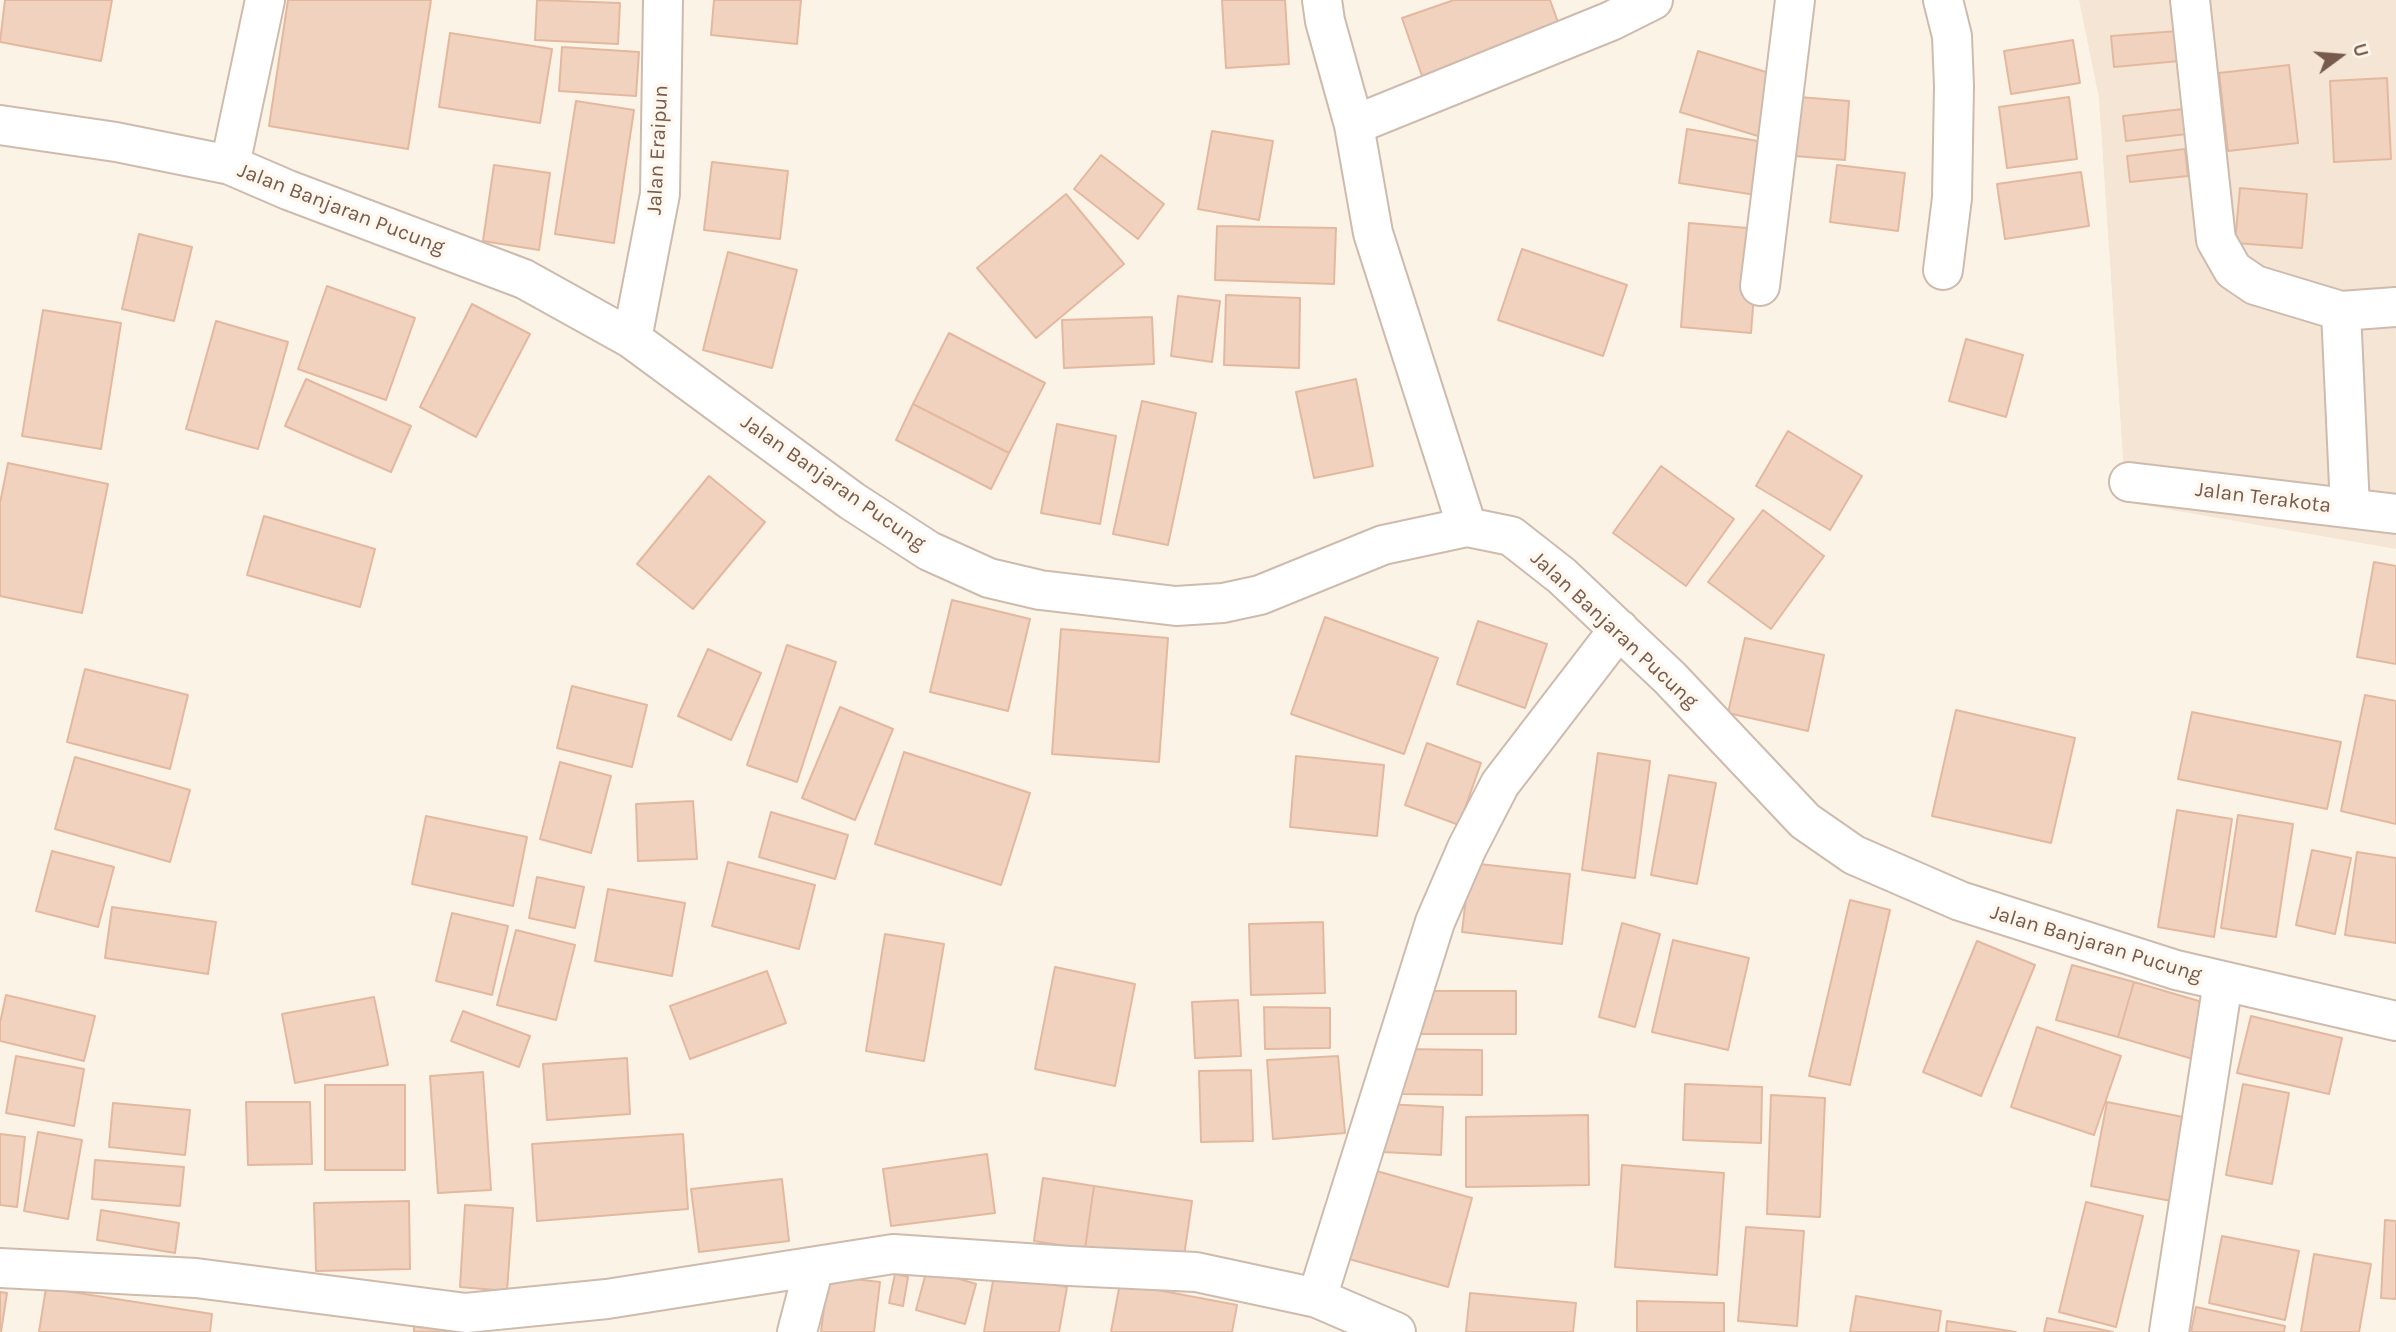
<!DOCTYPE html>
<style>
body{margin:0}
#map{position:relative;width:2396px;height:1332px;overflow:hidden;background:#fcf3e7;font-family:Karla,sans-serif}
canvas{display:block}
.north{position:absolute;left:2305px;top:21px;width:70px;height:70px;-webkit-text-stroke:5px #fff7ed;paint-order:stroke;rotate:74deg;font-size:19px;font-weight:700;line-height:28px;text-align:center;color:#765a4b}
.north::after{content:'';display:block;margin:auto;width:24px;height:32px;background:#765a4b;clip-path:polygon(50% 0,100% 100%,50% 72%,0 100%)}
</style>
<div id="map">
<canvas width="2396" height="1332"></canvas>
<div class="north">U</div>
</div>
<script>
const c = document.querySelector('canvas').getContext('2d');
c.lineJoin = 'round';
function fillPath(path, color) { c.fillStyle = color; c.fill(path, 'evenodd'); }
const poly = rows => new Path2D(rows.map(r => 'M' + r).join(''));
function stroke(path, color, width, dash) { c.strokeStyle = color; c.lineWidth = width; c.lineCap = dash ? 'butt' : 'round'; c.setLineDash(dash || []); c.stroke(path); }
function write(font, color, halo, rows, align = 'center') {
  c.font = font + ' Karla,sans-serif'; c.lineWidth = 7; c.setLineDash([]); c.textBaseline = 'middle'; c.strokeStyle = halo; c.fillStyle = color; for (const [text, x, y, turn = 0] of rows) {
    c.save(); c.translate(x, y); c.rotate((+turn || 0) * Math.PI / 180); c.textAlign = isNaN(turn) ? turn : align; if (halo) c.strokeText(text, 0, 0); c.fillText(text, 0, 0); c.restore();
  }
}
fillPath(poly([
 [2079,0,2396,0,2396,549,2126,502,2099,98]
]), '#f4e5d5');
const building = poly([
 [5,0,112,0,101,61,0,42,5,0],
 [288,0,431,0,408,149,269,126,288,0],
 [537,0,620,3,618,44,535,40,537,0],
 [714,0,801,0,797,44,711,35,714,0],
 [1222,0,1285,0,1289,64,1226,68,1222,0],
 [1454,0,1550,0,1560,28,1422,76,1402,18,1454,0],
 [2178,31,2179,61,2114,67,2111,36,2178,31],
 [450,33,552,49,540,123,439,107,450,33],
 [2073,40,2080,83,2011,94,2004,51,2073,40],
 [562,47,639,52,636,96,559,91,562,47],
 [1698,51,1779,76,1761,137,1680,112,1698,51],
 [2289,65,2298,143,2228,151,2219,73,2289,65],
 [2387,78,2391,159,2334,162,2330,81,2387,78],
 [1799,97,1849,101,1845,160,1794,156,1799,97],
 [2069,97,2077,159,2007,168,1999,107,2069,97],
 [576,101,634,110,614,243,555,234,576,101],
 [2183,109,2187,134,2126,141,2123,116,2183,109],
 [1687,129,1764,142,1756,195,1679,183,1687,129],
 [1212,131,1273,141,1259,220,1198,209,1212,131],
 [2185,149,2188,176,2130,182,2127,156,2185,149],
 [1101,155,1164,204,1138,239,1074,189,1101,155],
 [712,162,788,171,780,239,704,230,712,162],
 [494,165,550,173,539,250,483,241,494,165],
 [1837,165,1905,173,1898,231,1830,222,1837,165],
 [2081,172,2089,226,2005,239,1997,184,2081,172],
 [2240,188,2307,194,2302,248,2235,243,2240,188],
 [1066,194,1124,264,1036,338,977,268,1066,194],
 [1689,223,1759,229,1751,333,1681,327,1689,223],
 [1217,226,1336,228,1334,284,1215,280,1217,226],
 [139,234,192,247,174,321,122,309,139,234],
 [1522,249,1627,285,1603,356,1498,320,1522,249],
 [728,252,797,270,772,368,703,350,728,252],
 [327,286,415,318,386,400,298,369,327,286],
 [1226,295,1300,298,1299,368,1224,365,1226,295],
 [1178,296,1220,301,1212,362,1171,356,1178,296],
 [472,304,530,334,476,437,420,407,472,304],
 [43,310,121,323,101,449,22,436,43,310],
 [1152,317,1154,364,1064,368,1062,320,1152,317],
 [216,321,288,342,258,449,186,429,216,321],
 [949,333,1045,383,1009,453,913,404,949,333],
 [1966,339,2023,355,2006,417,1949,401,1966,339],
 [306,379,411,426,391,472,285,426,306,379],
 [1356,379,1373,466,1314,478,1296,392,1356,379],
 [1142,401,1196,413,1168,545,1113,534,1142,401],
 [913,404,1009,453,991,489,896,440,913,404],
 [1057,424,1116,436,1100,524,1041,513,1057,424],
 [1788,431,1862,476,1830,530,1756,486,1788,431],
 [8,463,108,484,82,613,0,596,0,503,8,463],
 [1661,466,1734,519,1686,586,1613,533,1661,466],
 [709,476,765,522,693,609,637,564,709,476],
 [1763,510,1824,556,1771,629,1708,582,1763,510],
 [264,516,375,549,360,607,247,575,264,516],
 [2374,562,2396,566,2396,664,2357,657,2374,562],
 [952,600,1030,619,1008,711,930,692,952,600],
 [1325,617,1438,658,1404,754,1291,714,1325,617],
 [1478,621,1547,644,1525,708,1457,684,1478,621],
 [1061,629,1168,638,1159,762,1052,754,1061,629],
 [1745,638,1824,655,1808,731,1728,713,1745,638],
 [787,645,836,662,797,782,747,765,787,645],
 [708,649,761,673,731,740,678,716,708,649],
 [85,669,188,695,170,769,67,742,85,669],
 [572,686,647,705,632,767,557,748,572,686],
 [2365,695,2396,701,2396,824,2341,811,2365,695],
 [840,707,893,729,855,820,802,798,840,707],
 [1956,710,2075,738,2051,843,1932,816,1956,710],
 [2192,712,2341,742,2327,809,2178,779,2192,712],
 [1427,743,1481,763,1459,825,1405,805,1427,743],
 [904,752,1030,793,1001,885,875,844,904,752],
 [1598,753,1650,761,1635,878,1582,870,1598,753],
 [1296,756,1384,765,1377,836,1290,827,1296,756],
 [75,757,190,790,170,862,55,829,75,757],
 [560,762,611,776,591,853,540,839,560,762],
 [1669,775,1716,783,1697,884,1651,875,1669,775],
 [693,801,697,859,638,861,636,804,693,801],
 [2177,810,2232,819,2214,937,2158,927,2177,810],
 [771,812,848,835,835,879,759,857,771,812],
 [2238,815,2293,824,2276,937,2221,928,2238,815],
 [426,816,527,837,513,906,412,884,426,816],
 [2312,850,2351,858,2335,934,2296,925,2312,850],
 [52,851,114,867,98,927,36,911,52,851],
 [2357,852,2396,858,2396,943,2345,935,2357,852],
 [728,862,815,885,799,949,712,926,728,862],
 [1470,863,1570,874,1562,944,1462,932,1470,863],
 [537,877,584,887,575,928,529,918,537,877],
 [608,889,685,903,672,976,595,961,608,889],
 [1850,900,1890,910,1850,1085,1809,1076,1850,900],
 [112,907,216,922,208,974,105,958,112,907],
 [452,913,508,926,492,995,436,981,452,913],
 [1323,922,1325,993,1251,995,1249,924,1323,922],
 [1622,923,1660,934,1635,1027,1599,1017,1622,923],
 [516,930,575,945,556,1020,497,1005,516,930],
 [885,934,944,944,924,1061,866,1051,885,934],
 [1673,940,1749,958,1728,1050,1652,1032,1673,940],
 [1977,941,2035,965,1981,1096,1923,1072,1977,941],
 [2072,965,2134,982,2118,1037,2056,1020,2072,965],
 [1055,967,1135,984,1115,1086,1035,1069,1055,967],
 [767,971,786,1023,690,1059,670,1006,767,971],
 [2134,982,2209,1004,2193,1059,2118,1037,2134,982],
 [1418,991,1516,991,1516,1034,1419,1034,1418,991],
 [6,995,95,1016,84,1061,0,1041,0,1023,6,995],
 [374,997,388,1065,295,1083,282,1014,374,997],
 [1238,1000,1241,1056,1195,1058,1192,1002,1238,1000],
 [1264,1007,1330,1008,1330,1048,1265,1049,1264,1007],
 [463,1011,530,1036,519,1067,451,1041,463,1011],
 [2251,1016,2342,1038,2329,1094,2237,1073,2251,1016],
 [2037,1027,2121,1056,2094,1135,2011,1107,2037,1027],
 [1398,1049,1482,1050,1482,1095,1397,1094,1398,1049],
 [16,1056,84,1069,74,1126,6,1113,16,1056],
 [1338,1056,1345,1133,1273,1139,1267,1060,1338,1056],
 [627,1058,630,1114,547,1120,543,1064,627,1058],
 [1251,1070,1253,1141,1201,1142,1199,1071,1251,1070],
 [483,1072,491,1190,438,1193,430,1076,483,1072],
 [1685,1084,1762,1087,1761,1143,1683,1140,1685,1084],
 [2243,1084,2289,1093,2272,1184,2226,1175,2243,1084],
 [325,1085,405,1085,405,1170,325,1170,325,1085],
 [1771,1095,1825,1098,1820,1217,1767,1214,1771,1095],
 [246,1102,310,1102,312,1164,248,1165,246,1102],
 [2107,1102,2198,1120,2182,1203,2091,1186,2107,1102],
 [113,1103,190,1110,185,1155,109,1147,113,1103],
 [1386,1104,1443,1107,1441,1155,1383,1152,1386,1104],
 [1588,1115,1589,1185,1466,1187,1466,1117,1588,1115],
 [38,1132,82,1140,68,1219,24,1211,38,1132],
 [0,1134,25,1137,17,1207,0,1205,0,1134],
 [683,1134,688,1209,537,1221,532,1144,683,1134],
 [987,1154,995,1213,891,1226,883,1169,987,1154],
 [95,1160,184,1167,180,1206,92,1199,95,1160],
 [1622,1165,1724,1173,1717,1275,1615,1267,1622,1165],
 [1366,1168,1472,1198,1448,1287,1342,1257,1366,1168],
 [1043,1178,1094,1186,1085,1249,1034,1241,1043,1178],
 [782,1179,789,1241,699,1252,691,1189,782,1179],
 [1094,1186,1192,1201,1183,1263,1085,1249,1094,1186],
 [409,1201,410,1269,316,1271,314,1203,409,1201],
 [2086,1202,2143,1216,2116,1327,2059,1312,2086,1202],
 [465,1205,513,1208,507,1291,460,1287,465,1205],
 [101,1210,179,1223,175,1253,97,1240,101,1210],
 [2385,1220,2396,1221,2396,1299,2381,1298,2385,1220],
 [1746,1227,1804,1231,1797,1326,1738,1321,1746,1227],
 [2222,1236,2299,1251,2285,1320,2209,1303,2222,1236],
 [2314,1254,2371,1264,2359,1332,2301,1332,2314,1254],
 [927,1269,976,1284,965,1324,916,1310,927,1269],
 [895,1274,908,1277,903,1306,889,1303,895,1274],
 [994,1275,1067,1287,1059,1332,984,1332,994,1275],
 [828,1276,880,1282,874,1332,821,1332,828,1276],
 [1120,1283,1237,1305,1232,1332,1111,1332,1120,1283],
 [46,1288,212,1314,210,1332,39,1332,46,1288],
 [0,1292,7,1293,1,1332,0,1332,0,1292],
 [1470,1293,1576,1303,1573,1332,1466,1332,1470,1293],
 [1856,1296,1941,1311,1938,1332,1850,1332,1856,1296],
 [1637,1301,1724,1303,1724,1332,1637,1332,1637,1301],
 [2196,1307,2285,1326,2284,1332,2191,1332,2196,1307],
 [2047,1318,2113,1332,2044,1332,2047,1318],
 [1947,1321,2016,1332,1946,1332,1947,1321],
 [414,1326,455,1331,414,1332,414,1326]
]);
fillPath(building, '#f1d2be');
stroke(building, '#e4b89f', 2);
const minor = poly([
 [1322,0,1325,21,1354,125,1373,233,1467,527],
 [1943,0,1952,36,1954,86,1952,198,1943,270],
 [2190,0,2216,240,2233,270,2255,285,2341,311,2396,307],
 [0,125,116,142,230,165,288,190,524,279,632,339,852,501,929,551,989,578,1040,590,1176,606,1223,603,1260,595,1383,545,1467,527,1511,536,1562,576,1670,678,1805,821,1854,855,1960,901,2176,970,2396,1021],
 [1354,125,1611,21,1653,0],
 [230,165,265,0],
 [1760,286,1795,0],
 [2341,311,2350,508],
 [632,339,660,194,663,0],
 [2129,482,2396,514],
 [0,1268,196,1278,466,1313,607,1299,893,1254,1070,1266,1196,1272,1317,1298,1396,1332],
 [1317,1298,1435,922,1467,848,1500,784,1619,629],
 [797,1332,814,1267],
 [2169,1332,2223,982]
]);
stroke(minor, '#cebbad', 42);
stroke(minor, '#fff', 38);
write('21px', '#765a4b', '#fff7ed', [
 ["Jalan Eraipun",658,150,-87],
 ["Jalan Banjaran Pucung",341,209,21],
 ["Jalan Banjaran Pucung",833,483,35],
 ["Jalan Terakota",2263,498,7],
 ["Jalan Banjaran Pucung",1614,630,43],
 ["Jalan Banjaran Pucung",2096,944,17]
]);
</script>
